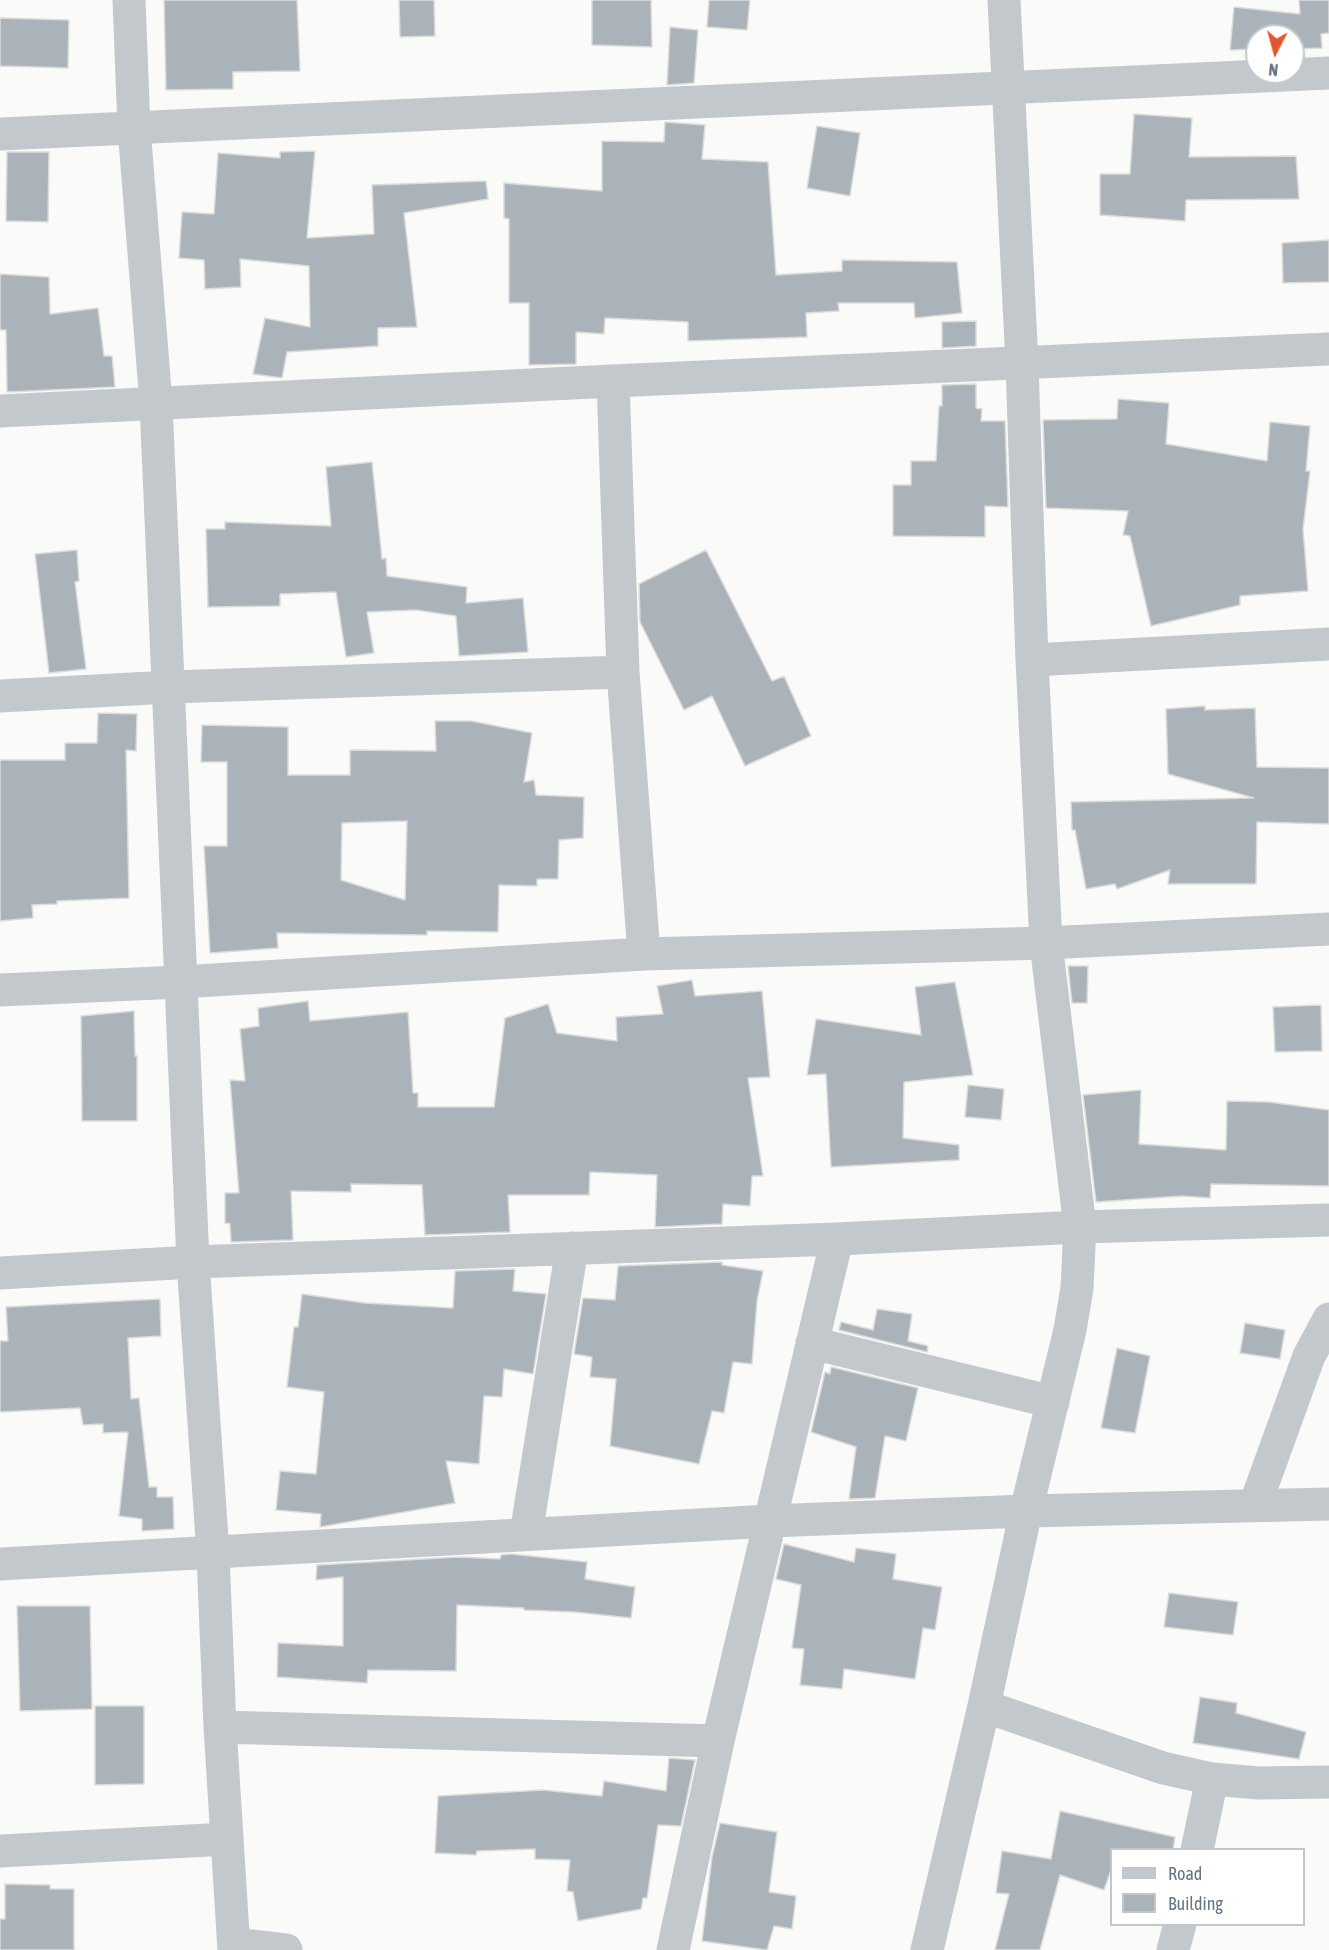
<!DOCTYPE html>
<style>
body{margin:0}
#map{position:relative;width:1329px;height:1950px;overflow:hidden;background:#fafaf8;font-family:"Asap Condensed",sans-serif}
canvas{display:block}
.legend{position:absolute;left:1110px;top:1848px;width:195px;height:78px;box-sizing:border-box;background:#fff;border:2px solid #c1c8cd;margin:0;padding:8px 10px;list-style:none;font-size:18px;color:#657683}
.legend li{display:flex;align-items:center;gap:12px;height:30px}
.legend b{width:30px;border:2px solid #c1c8cd}
.north{position:absolute;left:1245px;top:24px;width:60px;height:60px;box-sizing:border-box;background:#fff;border:2px solid #c1c8cd;border-radius:50%;rotate:186deg;font-size:16px;font-weight:700;line-height:24px;text-align:center;color:#657683}
.north::after{content:'';display:block;margin:auto;width:21px;height:27px;background:#e4572e;clip-path:polygon(50% 0,100% 100%,50% 72%,0 100%)}
</style>
<div id="map">
<canvas width="1329" height="1950"></canvas>
<ul class="legend">
<li><b style="height:8px;background:#c3c8cc"></b>Road</li>
<li><b style="height:16px;background:#aab3b9"></b>Building</li>
</ul>
<div class="north">N</div>
</div>
<script>
const c = document.querySelector('canvas').getContext('2d');
c.lineJoin = 'round';
function fillPath(path, color) { c.fillStyle = color; c.fill(path, 'evenodd'); }
const poly = rows => new Path2D(rows.map(r => 'M' + r).join(''));
function stroke(path, color, width, dash) { c.strokeStyle = color; c.lineWidth = width; c.lineCap = dash ? 'butt' : 'round'; c.setLineDash(dash || []); c.stroke(path); }
const building = poly([
 [164,0,297,0,300,71,233,72,233,89,166,90,164,0],
 [399,0,434,0,435,36,400,37,399,0],
 [592,0,651,0,652,47,592,45,592,0],
 [709,0,750,0,747,30,707,27,709,0],
 [1299,0,1329,0,1329,33,1321,34,1322,48,1293,49,1293,36,1257,36,1257,49,1230,50,1234,7,1300,14,1299,0],
 [0,18,69,20,68,68,0,66,0,18],
 [670,27,698,30,694,83,667,85,670,27],
 [1134,114,1192,118,1189,157,1296,156,1299,199,1186,200,1185,221,1100,215,1100,174,1130,174,1134,114],
 [665,122,705,125,702,159,768,162,776,275,842,271,842,260,957,262,962,313,915,318,914,303,838,303,839,311,806,313,807,337,688,341,688,322,605,318,604,334,576,332,576,364,529,365,529,303,509,303,509,219,504,218,504,183,602,191,602,141,664,142,665,122],
 [817,126,860,133,850,196,807,188,817,126],
 [315,151,307,238,374,234,372,185,486,181,488,199,404,213,417,327,378,328,378,346,287,352,282,378,253,374,265,318,310,327,309,266,240,259,241,287,205,289,204,260,179,258,182,212,214,214,218,153,280,158,280,152,315,151],
 [7,152,49,152,48,222,6,221,7,152],
 [1329,240,1329,282,1283,283,1282,243,1329,240],
 [0,274,49,277,50,314,98,308,104,356,112,356,115,387,7,392,6,330,0,330,0,274],
 [976,321,976,346,942,348,942,322,976,321],
 [976,384,976,408,982,409,981,421,1005,421,1008,507,985,506,985,537,893,536,893,485,911,485,911,461,936,461,939,406,942,406,942,385,976,384],
 [1118,399,1169,403,1166,444,1267,461,1270,422,1310,426,1306,471,1310,471,1303,529,1308,591,1240,596,1240,605,1151,626,1130,536,1123,535,1128,511,1046,508,1043,420,1117,419,1118,399],
 [372,462,382,559,386,558,387,576,467,587,466,603,523,598,528,652,459,656,456,616,416,610,367,612,374,653,346,657,336,592,280,594,280,606,208,607,206,529,225,529,225,522,331,526,326,467,372,462],
 [77,550,79,581,75,582,86,669,49,673,35,554,77,550],
 [706,550,772,681,784,676,811,736,745,766,712,696,684,710,640,622,639,584,706,550],
 [1205,706,1205,710,1255,708,1257,767,1329,768,1329,824,1257,822,1256,884,1168,884,1170,870,1117,889,1115,884,1086,889,1075,830,1072,830,1071,802,1254,798,1168,774,1166,709,1205,706],
 [98,713,137,714,136,751,126,750,129,898,57,901,57,904,32,905,33,918,0,921,0,760,65,760,65,743,97,743,98,713],
 [435,721,471,721,532,733,524,782,534,780,536,795,584,797,583,838,559,840,558,879,537,879,537,886,499,885,498,932,427,931,427,935,277,933,278,948,210,953,204,846,227,846,227,762,201,762,202,725,288,727,288,775,350,775,350,750,436,751,435,721],
 [407,821,405,900,341,880,342,823,407,821],
 [1068,966,1088,966,1087,1003,1072,1003,1068,966],
 [692,980,695,996,762,991,770,1077,748,1078,763,1176,752,1176,750,1206,723,1204,722,1224,655,1227,657,1175,590,1172,589,1195,508,1195,510,1232,425,1235,422,1185,351,1184,351,1192,291,1191,293,1240,231,1242,230,1224,225,1223,225,1193,239,1193,230,1080,245,1081,240,1029,259,1026,258,1008,308,1001,310,1021,408,1012,413,1093,418,1093,418,1107,494,1107,505,1018,548,1004,557,1033,617,1041,616,1017,663,1014,657,986,692,980],
 [955,982,973,1075,904,1082,903,1138,959,1145,959,1160,831,1167,826,1074,807,1075,816,1019,921,1035,915,987,955,982],
 [1321,1005,1322,1051,1275,1052,1273,1007,1321,1005],
 [134,1011,135,1056,137,1056,137,1121,82,1121,81,1016,134,1011],
 [968,1085,1004,1089,1001,1120,965,1117,968,1085],
 [1141,1090,1139,1144,1226,1150,1227,1101,1269,1102,1329,1110,1329,1186,1211,1184,1210,1198,1182,1196,1096,1202,1083,1095,1141,1090],
 [722,1262,722,1265,763,1271,757,1301,752,1364,733,1362,724,1413,712,1411,699,1464,610,1446,616,1379,590,1377,592,1357,574,1354,583,1298,615,1300,618,1266,722,1262],
 [515,1269,513,1291,546,1294,533,1374,504,1369,502,1397,484,1396,479,1464,446,1461,455,1503,320,1527,321,1514,276,1510,280,1471,316,1474,324,1392,287,1387,294,1327,298,1327,302,1294,365,1303,453,1308,455,1271,515,1269],
 [160,1299,161,1336,128,1338,131,1399,139,1398,149,1487,157,1487,157,1497,173,1497,174,1529,142,1531,142,1519,119,1516,128,1432,103,1433,103,1424,83,1425,80,1408,0,1412,0,1341,8,1341,6,1307,160,1299],
 [877,1309,912,1314,908,1341,928,1346,927,1352,839,1330,841,1322,873,1330,877,1309],
 [1245,1323,1285,1330,1280,1359,1240,1353,1245,1323],
 [1117,1348,1150,1356,1135,1433,1101,1428,1117,1348],
 [831,1367,918,1388,906,1441,885,1436,875,1498,849,1499,856,1447,811,1432,825,1372,830,1374,831,1367],
 [784,1544,854,1562,856,1548,896,1554,893,1579,942,1587,935,1630,923,1628,915,1679,844,1669,842,1689,800,1685,804,1649,792,1648,801,1585,776,1579,784,1544],
 [511,1554,587,1562,585,1579,635,1587,631,1618,574,1612,524,1610,524,1608,457,1605,456,1671,368,1670,367,1683,277,1677,278,1643,343,1646,343,1577,316,1580,317,1565,459,1557,500,1559,501,1555,511,1554],
 [1169,1593,1238,1602,1233,1635,1164,1627,1169,1593],
 [17,1606,90,1606,92,1709,20,1711,17,1606],
 [1200,1697,1237,1703,1236,1713,1306,1732,1299,1759,1193,1743,1200,1697],
 [95,1706,144,1706,144,1784,95,1785,95,1706],
 [669,1758,695,1760,681,1826,658,1825,647,1898,643,1898,641,1909,578,1921,573,1892,567,1891,570,1860,535,1859,535,1849,477,1851,476,1855,435,1853,438,1796,543,1790,602,1796,604,1781,666,1791,669,1758],
 [1060,1811,1175,1837,1173,1850,1112,1850,1112,1867,1104,1890,1060,1875,1040,1950,995,1950,1009,1894,996,1893,1002,1851,1051,1859,1060,1811],
 [720,1823,777,1832,769,1892,796,1896,792,1929,774,1926,767,1950,702,1941,712,1857,720,1823],
 [5,1884,50,1885,50,1889,74,1889,74,1950,0,1950,0,1919,5,1919,5,1884]
]);
fillPath(building, '#aab3b9');
stroke(building, '#dcdcda', 1.5);
stroke(poly([
 [129,0,134,128,156,403,193,1262,213,1554,220,1727,234,1950],
 [0,134,1329,73],
 [613,381,623,672,644,954],
 [0,411,613,381,1329,349],
 [1032,660,1329,644],
 [0,696,170,687,623,672],
 [0,990,180,982,644,954,1046,943,1329,929],
 [0,1273,193,1262,837,1239,1080,1227,1329,1220],
 [812,1343,1053,1402],
 [1255,1505,1309,1356,1329,1319],
 [526,1534,572,1248],
 [0,1564,770,1521,1026,1511,1329,1504],
 [984,1706,1163,1768,1212,1779,1197,1850],
 [220,1727,718,1741],
 [1212,1779,1259,1783,1329,1782],
 [0,1851,227,1839],
 [234,1944,286,1950],
 [673,1950,718,1741,837,1239],
 [927,1950,984,1706,1026,1511,1070,1330,1077,1288,1080,1227,1046,943,1032,660,1022,364,1004,0],
 [1173,1950,1180,1924]
]), '#c3c8cc', 33);
</script>
